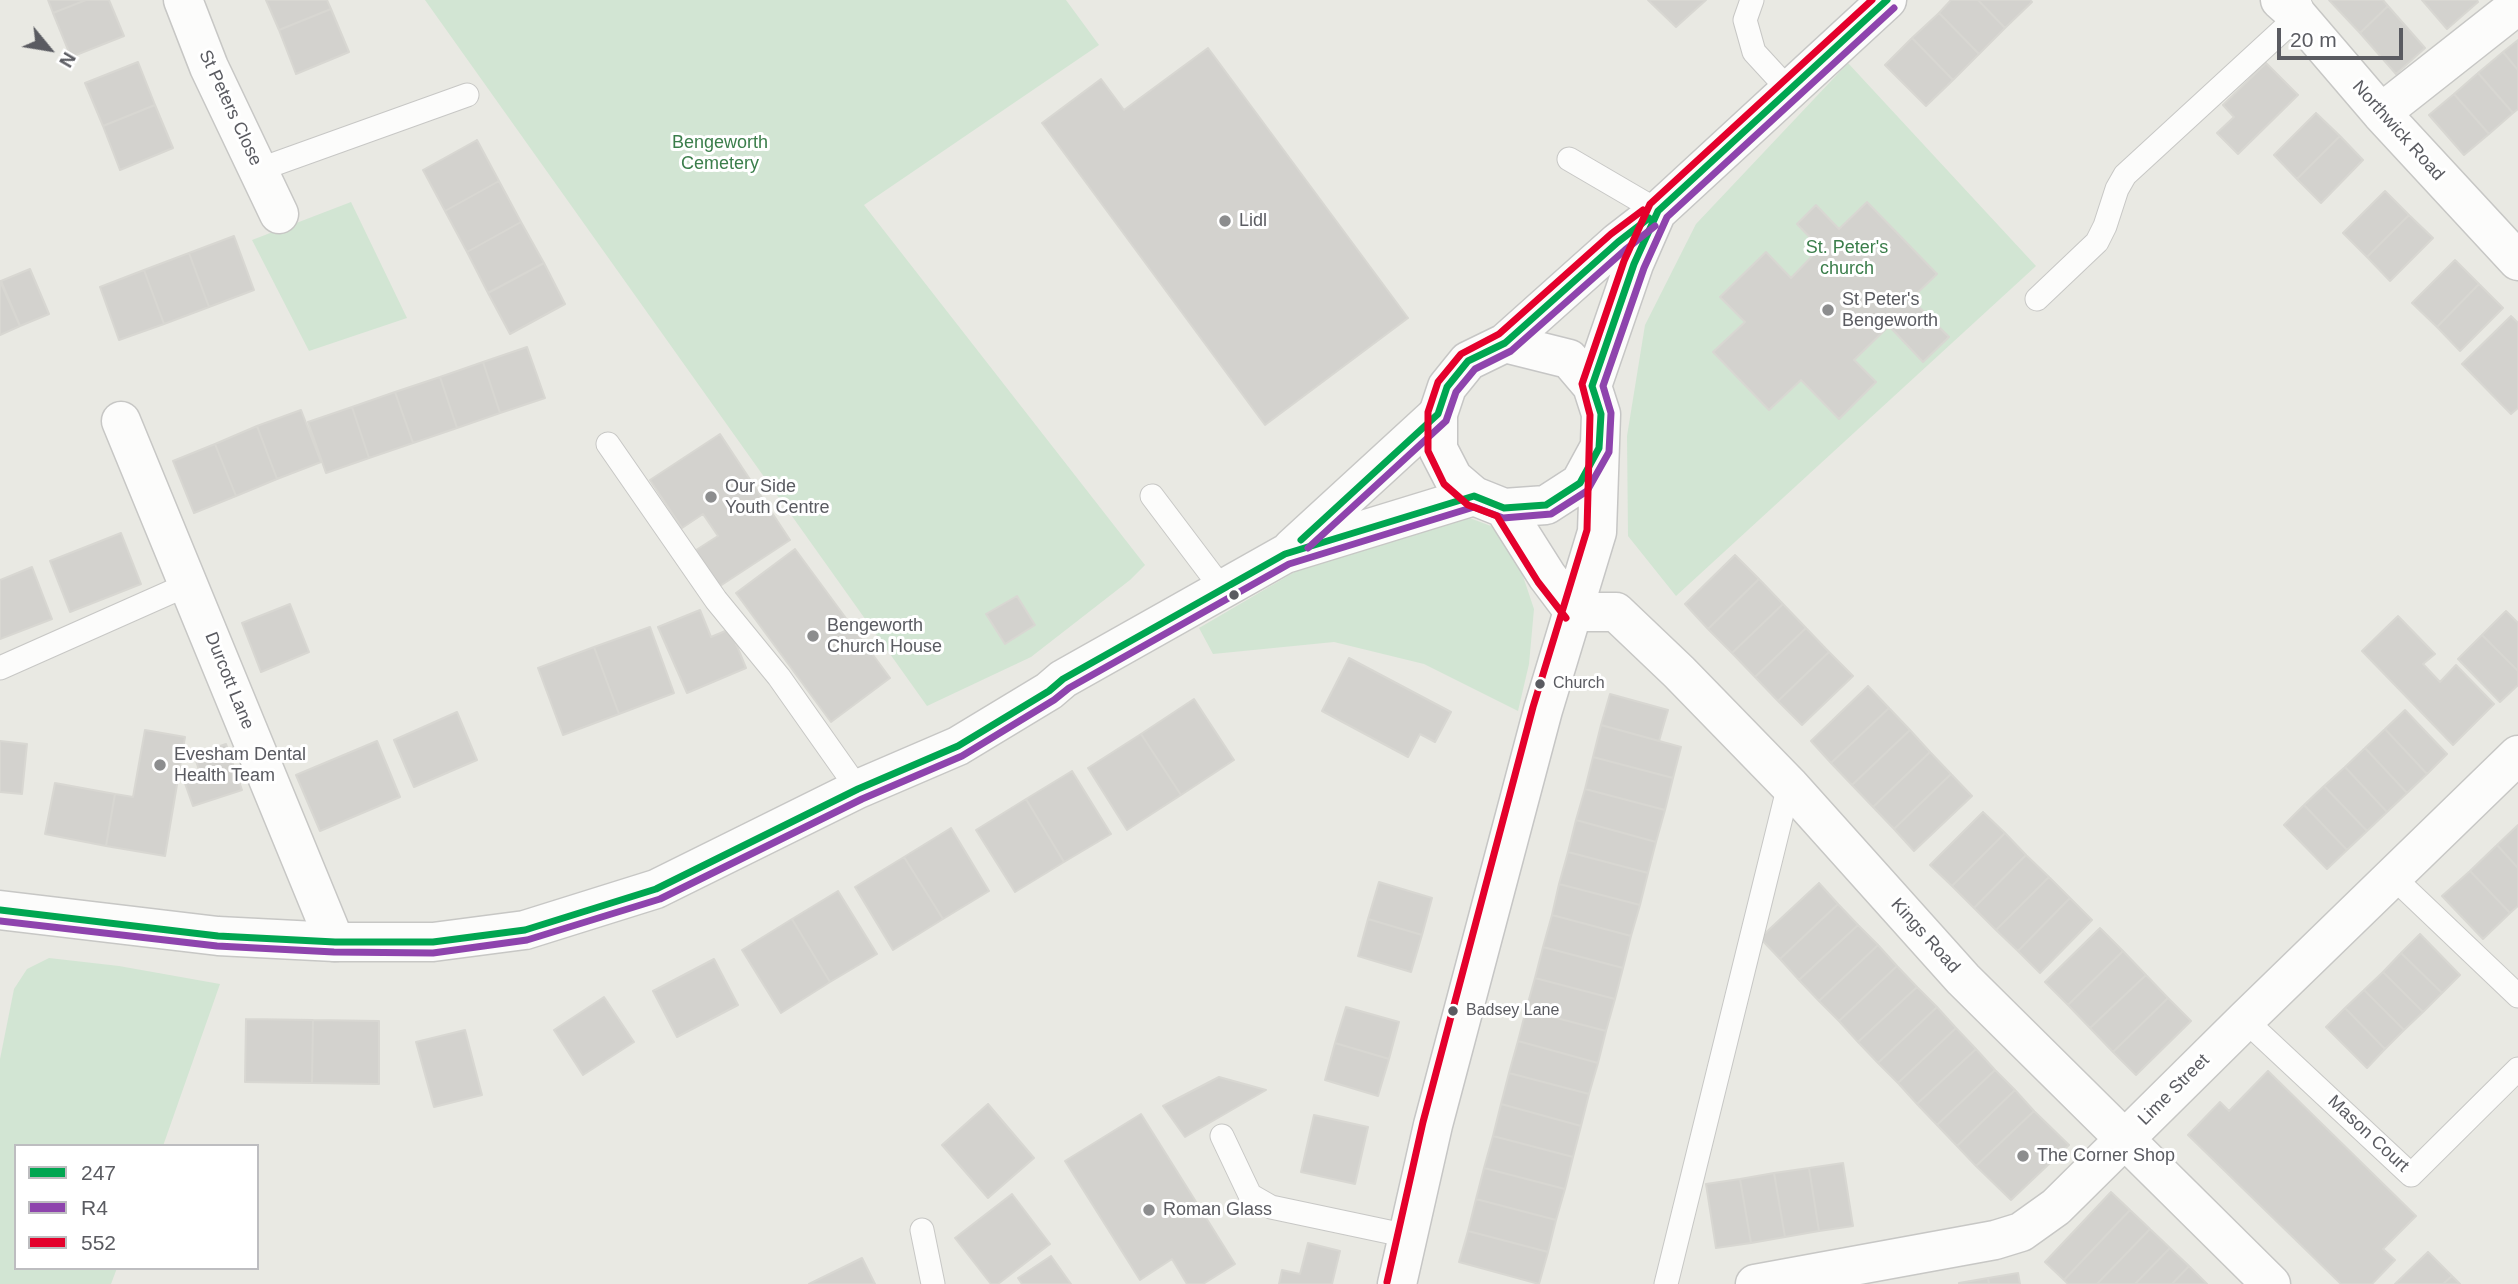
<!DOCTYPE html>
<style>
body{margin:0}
#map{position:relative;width:2518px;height:1284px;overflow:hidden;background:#e9e9e3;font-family:Helvetica,sans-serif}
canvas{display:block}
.legend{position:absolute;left:14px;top:1144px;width:245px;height:126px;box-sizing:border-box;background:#fff;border:2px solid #bdbdc0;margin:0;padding:9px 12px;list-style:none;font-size:21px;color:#5a5b61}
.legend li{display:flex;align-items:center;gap:14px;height:35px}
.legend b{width:35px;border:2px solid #bdbdc0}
.north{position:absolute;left:14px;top:14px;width:70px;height:70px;-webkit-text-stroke:5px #fff;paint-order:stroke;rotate:120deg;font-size:19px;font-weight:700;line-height:28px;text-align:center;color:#5a5b61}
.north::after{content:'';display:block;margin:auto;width:24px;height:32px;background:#5a5b61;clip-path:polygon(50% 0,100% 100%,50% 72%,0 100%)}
.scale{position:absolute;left:2277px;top:28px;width:126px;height:32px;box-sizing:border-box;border:4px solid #5a5b61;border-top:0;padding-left:9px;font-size:21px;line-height:24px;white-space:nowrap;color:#5a5b61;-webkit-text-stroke:5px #fff;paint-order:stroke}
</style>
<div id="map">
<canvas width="2518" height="1284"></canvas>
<ul class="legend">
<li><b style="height:9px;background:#00a651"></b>247</li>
<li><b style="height:9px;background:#8e44ad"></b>R4</li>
<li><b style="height:9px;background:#e4002b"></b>552</li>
</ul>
<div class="north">N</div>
<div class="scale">20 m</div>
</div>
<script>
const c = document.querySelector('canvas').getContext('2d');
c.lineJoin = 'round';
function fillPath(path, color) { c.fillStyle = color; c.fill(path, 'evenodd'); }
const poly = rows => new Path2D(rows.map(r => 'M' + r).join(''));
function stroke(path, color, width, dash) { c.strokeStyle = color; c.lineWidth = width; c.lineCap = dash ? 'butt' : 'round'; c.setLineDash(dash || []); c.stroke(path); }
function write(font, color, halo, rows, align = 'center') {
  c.font = font + ' Helvetica,sans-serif'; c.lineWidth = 6; c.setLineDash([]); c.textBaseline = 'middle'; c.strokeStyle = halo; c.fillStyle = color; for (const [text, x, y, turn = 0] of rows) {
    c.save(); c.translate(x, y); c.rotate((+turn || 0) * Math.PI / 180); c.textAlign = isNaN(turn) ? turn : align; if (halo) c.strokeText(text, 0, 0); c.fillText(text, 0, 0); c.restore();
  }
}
fillPath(poly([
 [425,0,1066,0,1099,45,864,205,1145,565,1130,580,1031,657,927,706],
 [1848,63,2036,266,1676,596,1628,536,1627,436,1645,325,1696,224],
 [351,202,407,318,309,351,252,240],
 [1459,514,1491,526,1515,552,1534,609,1529,664,1518,711,1424,664,1334,642,1213,654,1199,628,1298,570],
 [49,958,119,966,220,984,163,1146,16,1146,16,1268,117,1268,111,1284,0,1284,0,1059,14,989,27,969]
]), '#d2e5d3');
const building = poly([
 [48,0,86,0,53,13,48,0],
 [86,0,109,0,124,36,71,57,53,13,86,0],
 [266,0,327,0,331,9,279,30,266,0],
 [1648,0,1706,0,1676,27,1648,0],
 [1951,0,1978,0,2005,28,1979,54,1939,13,1951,0],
 [1978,0,2030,0,2032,2,2005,28,1978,0],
 [2329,0,2383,0,2388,6,2360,33,2329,0],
 [2422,0,2477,0,2478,2,2447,29,2422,0],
 [2388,6,2425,48,2396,74,2360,33,2388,6],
 [331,9,349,52,296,74,279,30,331,9],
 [1939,13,1979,54,1953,80,1912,38,1939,13],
 [1912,38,1953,80,1926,106,1885,65,1912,38],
 [2518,40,2518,70,2503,52,2518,40],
 [1208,48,1408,318,1265,425,1042,123,1101,79,1124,110,1208,48],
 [2503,52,2518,70,2518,109,2513,113,2478,73,2503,52],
 [138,62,155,105,103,126,85,83,138,62],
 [2266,63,2298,95,2238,154,2217,133,2234,117,2223,105,2266,63],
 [2478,73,2513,113,2489,134,2454,94,2478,73],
 [2454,94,2489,134,2464,155,2429,115,2454,94],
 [155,105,173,148,120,170,103,126,155,105],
 [2316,113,2340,136,2297,179,2274,155,2316,113],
 [2340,136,2363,160,2321,203,2297,179,2340,136],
 [477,140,499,181,445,211,423,170,477,140],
 [499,181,521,222,467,252,445,211,499,181],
 [2385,191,2409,215,2367,257,2343,233,2385,191],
 [1867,202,1937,274,1911,299,1949,337,1923,362,1889,326,1854,360,1876,382,1839,419,1801,380,1769,410,1713,352,1745,322,1720,297,1766,252,1791,278,1820,248,1797,224,1816,205,1839,229,1867,202],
 [2409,215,2433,238,2390,281,2367,257,2409,215],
 [521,222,544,263,488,293,467,252,521,222],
 [234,236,254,290,209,307,189,253,234,236],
 [189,253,209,307,164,324,144,270,189,253],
 [2455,260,2479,284,2437,327,2412,303,2455,260],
 [544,263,565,304,510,334,488,293,544,263],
 [30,269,49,314,20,326,1,281,30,269],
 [144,270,164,324,119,340,100,287,144,270],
 [0,281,20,326,0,335,0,281],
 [2479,284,2503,308,2460,351,2437,327,2479,284],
 [2511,316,2518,323,2518,408,2511,414,2462,364,2511,316],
 [527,347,545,398,500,413,483,362,527,347],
 [483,362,500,413,457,428,440,377,483,362],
 [440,377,457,428,413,443,395,392,440,377],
 [395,392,413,443,369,458,352,407,395,392],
 [352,407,369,458,326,473,308,422,352,407],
 [301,410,321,462,277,479,257,426,301,410],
 [257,426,277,479,236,496,215,444,257,426],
 [720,434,790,540,717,588,693,552,718,536,703,514,682,528,650,480,720,434],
 [215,444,236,496,194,513,173,461,215,444],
 [121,533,141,584,70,612,50,561,121,533],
 [795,549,890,678,831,722,736,593,795,549],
 [1735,555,1759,579,1708,629,1685,604,1735,555],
 [32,567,52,619,0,639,0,580,32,567],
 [1759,579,1783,604,1732,653,1708,629,1759,579],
 [1017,596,1035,625,1005,644,986,614,1017,596],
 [290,604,309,652,261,672,242,623,290,604],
 [1783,604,1806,628,1755,677,1732,653,1783,604],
 [700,610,711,637,730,629,746,668,687,693,658,627,700,610],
 [2506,611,2518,623,2518,671,2482,635,2506,611],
 [2398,616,2435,654,2423,664,2440,682,2456,665,2494,704,2453,745,2362,651,2398,616],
 [650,627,674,693,619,714,594,647,650,627],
 [1806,628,1829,652,1778,701,1755,677,1806,628],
 [2482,635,2518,671,2518,685,2500,702,2458,659,2482,635],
 [594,647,619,714,563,735,538,668,594,647],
 [1829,652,1853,676,1802,725,1778,701,1829,652],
 [1349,658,1451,712,1435,742,1420,734,1408,757,1322,711,1349,658],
 [1868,686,1889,708,1831,763,1811,741,1868,686],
 [1610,694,1668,710,1659,741,1601,725,1610,694],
 [1194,699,1234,760,1181,795,1141,734,1194,699],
 [1889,708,1910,730,1852,785,1831,763,1889,708],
 [2405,710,2447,754,2427,774,2385,729,2405,710],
 [457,712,477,760,414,787,394,740,457,712],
 [1601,725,1681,747,1673,778,1593,757,1601,725],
 [2385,729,2427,774,2407,793,2365,748,2385,729],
 [145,730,185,737,165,856,106,846,115,794,133,797,145,730],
 [1910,730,1930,752,1873,807,1852,785,1910,730],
 [1141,734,1181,795,1127,830,1088,768,1141,734],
 [0,741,27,744,22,794,0,792,0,741],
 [377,741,400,797,320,831,296,775,377,741],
 [226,744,242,790,193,806,182,775,199,770,194,755,226,744],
 [2365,748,2407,793,2387,812,2345,767,2365,748],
 [1930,752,1951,774,1894,829,1873,807,1930,752],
 [1593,757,1673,778,1665,810,1585,789,1593,757],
 [2345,767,2387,812,2367,831,2324,786,2345,767],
 [1072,771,1111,834,1064,862,1026,799,1072,771],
 [1951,774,1972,796,1914,851,1894,829,1951,774],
 [55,783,115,794,106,846,45,834,55,783],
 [2324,786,2367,831,2347,850,2304,805,2324,786],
 [1585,789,1665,810,1656,842,1576,820,1585,789],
 [1026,799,1064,862,1015,892,976,830,1026,799],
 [2304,805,2347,850,2327,869,2284,825,2304,805],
 [1983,812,2005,833,1952,886,1930,865,1983,812],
 [1576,820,1656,842,1648,873,1568,852,1576,820],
 [2518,825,2518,868,2497,845,2518,825],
 [951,828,989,891,943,919,904,857,951,828],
 [2005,833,2026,855,1974,908,1952,886,2005,833],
 [2497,845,2518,868,2518,906,2510,913,2470,871,2497,845],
 [1568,852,1648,873,1640,905,1559,884,1568,852],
 [2026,855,2049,877,1996,930,1974,908,2026,855],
 [904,857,943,919,893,950,855,887,904,857],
 [2470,871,2510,913,2483,939,2442,896,2470,871],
 [2049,877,2070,898,2018,951,1996,930,2049,877],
 [1379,882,1432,898,1422,935,1368,919,1379,882],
 [1819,883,1838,904,1780,959,1760,938,1819,883],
 [1559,884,1640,905,1631,936,1552,915,1559,884],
 [838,891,877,954,830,982,792,919,838,891],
 [2070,898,2092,920,2040,973,2018,951,2070,898],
 [1838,904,1858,925,1799,980,1780,959,1838,904],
 [1552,915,1631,936,1623,968,1543,947,1552,915],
 [792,919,830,982,781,1013,742,950,792,919],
 [1368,919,1422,935,1411,972,1358,956,1368,919],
 [1858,925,1878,945,1819,1001,1799,980,1858,925],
 [2100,928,2123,951,2068,1005,2045,982,2100,928],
 [2420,934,2460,975,2442,993,2401,953,2420,934],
 [1878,945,1897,966,1839,1021,1819,1001,1878,945],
 [1543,947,1623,968,1615,999,1535,978,1543,947],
 [2123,951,2146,975,2090,1028,2068,1005,2123,951],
 [2401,953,2442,993,2423,1012,2383,972,2401,953],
 [714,959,738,1005,677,1037,653,991,714,959],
 [1897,966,1917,987,1858,1042,1839,1021,1897,966],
 [2383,972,2423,1012,2404,1030,2364,990,2383,972],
 [2146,975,2168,998,2113,1052,2090,1028,2146,975],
 [1535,978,1615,999,1606,1031,1526,1010,1535,978],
 [1917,987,1937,1007,1878,1063,1858,1042,1917,987],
 [2364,990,2404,1030,2385,1049,2345,1008,2364,990],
 [604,997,634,1042,583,1075,554,1030,604,997],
 [2168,998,2191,1021,2136,1075,2113,1052,2168,998],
 [1346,1007,1399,1022,1389,1059,1335,1043,1346,1007],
 [1937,1007,1956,1028,1898,1083,1878,1063,1937,1007],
 [2345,1008,2385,1049,2367,1068,2326,1027,2345,1008],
 [1526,1010,1606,1031,1598,1063,1518,1041,1526,1010],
 [246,1019,313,1020,312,1083,245,1082,246,1019],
 [313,1020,379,1021,379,1084,312,1083,313,1020],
 [1956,1028,1976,1049,1917,1104,1898,1083,1956,1028],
 [465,1030,482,1095,434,1107,416,1042,465,1030],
 [1518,1041,1598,1063,1589,1094,1509,1073,1518,1041],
 [1335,1043,1389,1059,1378,1096,1325,1080,1335,1043],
 [1976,1049,1995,1070,1937,1125,1917,1104,1976,1049],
 [1995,1070,2015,1090,1957,1146,1937,1125,1995,1070],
 [2268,1071,2416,1216,2383,1249,2395,1260,2372,1284,2341,1284,2188,1135,2220,1102,2229,1111,2268,1071],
 [1509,1073,1589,1094,1581,1126,1501,1104,1509,1073],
 [1219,1077,1266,1090,1185,1137,1163,1106,1219,1077],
 [2015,1090,2034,1111,1976,1166,1957,1146,2015,1090],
 [988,1104,1034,1158,988,1198,942,1145,988,1104],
 [1501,1104,1581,1126,1573,1157,1493,1136,1501,1104],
 [2034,1111,2069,1145,2011,1200,1976,1166,2034,1111],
 [1141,1114,1235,1264,1203,1284,1187,1284,1172,1259,1140,1280,1065,1161,1141,1114],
 [1314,1115,1368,1127,1355,1184,1301,1172,1314,1115],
 [1493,1136,1573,1157,1565,1189,1484,1168,1493,1136],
 [1843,1163,1853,1226,1819,1231,1809,1168,1843,1163],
 [1484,1168,1565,1189,1556,1220,1476,1199,1484,1168],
 [1809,1168,1819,1231,1785,1237,1774,1173,1809,1168],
 [1774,1173,1785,1237,1751,1243,1740,1179,1774,1173],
 [1740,1179,1751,1243,1716,1248,1706,1184,1740,1179],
 [2111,1192,2130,1210,2064,1280,2045,1262,2111,1192],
 [1012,1194,1050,1244,998,1284,991,1284,955,1238,1012,1194],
 [1476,1199,1556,1220,1548,1252,1468,1231,1476,1199],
 [2130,1210,2150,1229,2097,1284,2068,1284,2064,1280,2130,1210],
 [2150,1229,2170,1248,2135,1284,2097,1284,2150,1229],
 [1468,1231,1548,1252,1539,1284,1459,1262,1468,1231],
 [1308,1243,1340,1251,1332,1284,1279,1284,1282,1270,1300,1274,1308,1243],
 [2170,1248,2189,1266,2172,1284,2135,1284,2170,1248],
 [2428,1252,2452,1276,2443,1284,2395,1284,2428,1252],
 [1051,1256,1071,1284,1022,1284,1018,1278,1051,1256],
 [862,1258,875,1284,809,1284,862,1258],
 [2189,1266,2207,1284,2172,1284,2189,1266],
 [2018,1273,2020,1284,1989,1284,1988,1278,2018,1273],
 [2452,1276,2460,1284,2443,1284,2452,1276],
 [1988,1278,1989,1284,1959,1284,1959,1283,1988,1278]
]);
fillPath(building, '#d3d2ce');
stroke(building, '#d8d7d2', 2);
const service = poly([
 [1752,0,1745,20,1754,52,1788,89],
 [1569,159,1658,211],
 [258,170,467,95],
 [2037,299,2097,242,2105,226,2117,189,2125,175,2298,16,2301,6],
 [608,444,716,600,779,677,858,789],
 [1152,496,1223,590],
 [0,668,189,584],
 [2392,876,2518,996],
 [2245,1020,2411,1175,2518,1069],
 [1222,1136,1250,1195,1271,1207,1408,1236],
 [922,1230,933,1284],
 [1666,1284,1789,785]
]);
const minor = poly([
 [183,0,209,67,279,214],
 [2280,0,2298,16,2381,113,2518,261],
 [2381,113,2518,5],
 [121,421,335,942],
 [1574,612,1616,612,1679,672,1789,785,1963,979,2271,1284],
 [1755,1284,1995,1240,2021,1232,2056,1207,2245,1020,2518,755]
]);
const tertiary = poly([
 [1292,548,1438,414],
 [0,910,218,936,335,942,433,942,525,930,656,889,858,789,958,746,1049,691,1063,679,1285,554,1474,496]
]);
const secondary = poly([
 [1592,386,1634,264,1655,216],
 [1599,448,1580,483,1546,505,1504,508,1474,496,1453,478,1438,449,1438,414,1447,387,1468,361,1505,343,1618,242,1658,211,1887,0],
 [1504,508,1547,576,1574,612],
 [1397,1284,1433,1125,1543,710,1597,532,1601,414,1592,386,1569,359,1505,343]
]);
stroke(service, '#c7c7c5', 25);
stroke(minor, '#c7c7c5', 41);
stroke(tertiary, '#c7c7c5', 41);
stroke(secondary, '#c6c6c5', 41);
stroke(service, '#fcfcfb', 23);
stroke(minor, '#fcfcfb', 38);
stroke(tertiary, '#fcfcfb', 38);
stroke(secondary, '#fcfcfb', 38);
stroke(poly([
 [1301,540,1438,414,1447,387,1468,361,1505,343,1618,242,1649,218],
 [0,910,218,936,335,942,433,942,525,930,656,889,858,789,958,746,1049,691,1063,679,1285,554,1474,496,1504,508,1546,505,1580,483,1599,448,1601,414,1592,386,1634,264,1658,211,1887,0]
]), '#00a651', 7);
stroke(poly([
 [1308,548,1446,421,1456,392,1475,369,1511,351,1625,250,1655,226],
 [0,921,217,946,334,952,433,953,527,940,660,899,862,799,962,756,1054,700,1069,688,1289,564,1474,507,1503,518,1551,514,1587,491,1609,452,1611,413,1603,386,1644,268,1667,217,1894,8]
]), '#8e44ad', 7);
stroke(poly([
 [1566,618,1538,582,1497,516,1468,505,1444,484,1428,451,1428,412,1438,382,1461,354,1499,334,1611,234,1643,210],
 [1387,1282,1423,1122,1533,707,1587,530,1590,415,1582,384,1624,261,1650,204,1872,0]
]), '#e4002b', 7);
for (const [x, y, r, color] of [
 [1225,221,7,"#8c8d8e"],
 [1828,310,7,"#8c8d8e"],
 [711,497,7,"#8c8d8e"],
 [1234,595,6,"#5a5b61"],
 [813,636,7,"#8c8d8e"],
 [1540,684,6,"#5a5b61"],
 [160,765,7,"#8c8d8e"],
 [1453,1011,6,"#5a5b61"],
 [2023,1156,7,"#8c8d8e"],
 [1149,1210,7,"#8c8d8e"]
]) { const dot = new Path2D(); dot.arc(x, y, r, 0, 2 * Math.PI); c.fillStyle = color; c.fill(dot); stroke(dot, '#fff', 2.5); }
write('16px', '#5a5b61', '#fff', [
 ["Church",1553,684],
 ["Badsey Lane",1466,1011]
], 'left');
write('18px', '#5a5b61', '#fff', [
 ["St Peters Close",230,108,65],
 ["Northwick Road",2398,131,48],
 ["Durcott Lane",229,681,68],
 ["Kings Road",1925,936,48],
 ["Lime Street",2174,1090,-45],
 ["Mason Court",2368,1134,43]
]);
write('18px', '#3b7e4b', '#fff', [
 ["Bengeworth",720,143],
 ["Cemetery",720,164],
 ["St. Peter's",1847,248],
 ["church",1847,269]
]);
write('18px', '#5a5b61', '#fff', [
 ["Lidl",1239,221],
 ["St Peter's",1842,300],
 ["Bengeworth",1842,321],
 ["Our Side",725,487],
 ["Youth Centre",725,508],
 ["Bengeworth",827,626],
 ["Church House",827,647],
 ["Evesham Dental",174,755],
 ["Health Team",174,776],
 ["The Corner Shop",2037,1156],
 ["Roman Glass",1163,1210]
], 'left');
</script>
